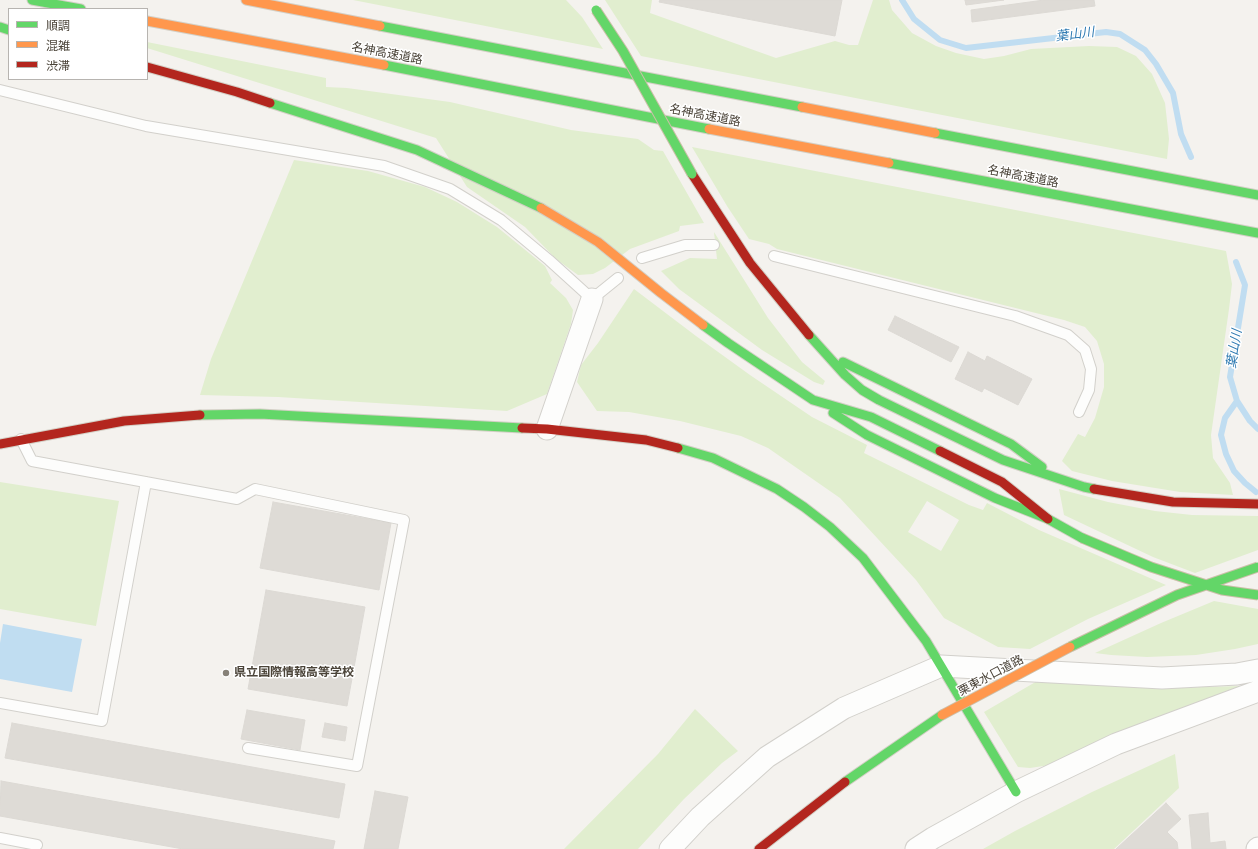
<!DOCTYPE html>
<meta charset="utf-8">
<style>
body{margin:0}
#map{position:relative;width:1258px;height:849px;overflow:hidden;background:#f4f2ee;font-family:"DejaVu Sans","Noto Sans JP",sans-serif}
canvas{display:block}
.legend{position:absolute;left:8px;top:8px;width:140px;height:72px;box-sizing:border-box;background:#fff;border:1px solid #b7b4b0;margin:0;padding:5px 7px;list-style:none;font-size:12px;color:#4b4439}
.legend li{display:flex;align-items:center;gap:8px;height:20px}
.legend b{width:20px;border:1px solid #b7b4b0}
</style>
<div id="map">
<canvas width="1258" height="849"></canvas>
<ul class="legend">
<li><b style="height:5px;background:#63d668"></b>順調</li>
<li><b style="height:5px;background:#ff974d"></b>混雑</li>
<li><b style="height:5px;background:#b3261e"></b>渋滞</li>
</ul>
</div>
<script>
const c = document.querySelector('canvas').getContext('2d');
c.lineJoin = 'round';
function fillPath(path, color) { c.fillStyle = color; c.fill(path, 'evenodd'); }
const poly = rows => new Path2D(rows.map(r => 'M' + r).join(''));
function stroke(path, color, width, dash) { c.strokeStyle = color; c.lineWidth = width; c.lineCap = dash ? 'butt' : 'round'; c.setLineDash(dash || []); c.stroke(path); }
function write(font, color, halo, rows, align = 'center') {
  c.font = font + ' "DejaVu Sans","Noto Sans JP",sans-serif'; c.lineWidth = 3; c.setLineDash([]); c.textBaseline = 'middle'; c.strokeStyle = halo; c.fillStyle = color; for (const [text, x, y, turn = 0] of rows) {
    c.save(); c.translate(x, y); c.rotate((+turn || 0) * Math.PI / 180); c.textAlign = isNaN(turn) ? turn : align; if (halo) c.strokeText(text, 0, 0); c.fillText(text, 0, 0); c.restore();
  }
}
fillPath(poly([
 [353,0,566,0,582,17,603,49],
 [605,0,652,0,650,13,776,58,835,41,849,45,858,45,873,0,889,0,892,10,912,33,936,46,956,53,984,59,1004,56,1031,49,1089,46,1117,47,1136,56,1152,74,1165,103,1169,139,1167,159,641,56],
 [147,42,326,78,326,87,347,88,450,102,571,130,638,139,654,150,663,151,704,223,680,226,679,231,630,249,605,268,593,274,578,275,556,259,525,227,467,187,436,138,147,48],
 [692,147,1226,251,1232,284,1229,309,1211,435,1213,458,1230,483,1233,495,1180,492,1112,481,1072,471,1062,461,1078,434,1085,437,1095,418,1104,387,1104,364,1097,341,1085,327,1064,320,777,249,769,244,749,239,727,206],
 [294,160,368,171,425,187,457,202,497,227,545,266,552,280,550,283,566,298,573,310,571,324,547,394,507,411,278,397,200,395,211,359],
 [714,232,768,318,802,362,825,381,823,385,814,382,762,350,679,289,661,271,690,258,717,259],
 [634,289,696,336,750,375,812,417,867,445,864,453,969,505,983,510,987,503,1039,530,1166,585,1088,619,1030,649,998,647,944,618,916,580,840,498,768,448,741,436,680,421,629,412,597,411,577,382,581,365,598,343],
 [927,501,959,520,941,551,908,532],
 [0,482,119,501,96,626,0,609],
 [1059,489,1108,502,1155,511,1192,515,1258,516,1258,550,1195,573,1153,557,1064,515],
 [1214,601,1258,609,1258,644,1235,649,1196,655,1147,657,1111,655,1095,653,1161,623],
 [1044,677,1119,686,1168,688,1240,686,1238,689,1050,765,1030,768,1018,767,984,712],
 [695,709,738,751,722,763,684,799,638,849,564,849,658,754],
 [1175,754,1179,788,1114,849,983,849,1015,831,1092,792]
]), '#e1eecf');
fillPath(poly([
 [3,624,82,639,72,692,0,679,0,643]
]), '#c0ddf1');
stroke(poly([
 [902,0,914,19,940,40,966,48,1106,32,1120,34,1145,50,1156,64,1173,93,1181,134,1191,157],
 [1236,262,1245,285,1230,377,1237,401,1250,421,1258,429],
 [1237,401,1225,418,1221,435,1226,454,1234,471,1245,483,1256,492]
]), '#c0ddf1', 6);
const building = poly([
 [660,0,842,0,835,36,659,2,660,0],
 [965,0,1004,0,966,5,965,0],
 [1044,0,1094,0,1095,6,972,22,971,10,1044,0],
 [895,316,959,347,951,362,888,330,895,316],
 [968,352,985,361,987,356,1032,379,1018,405,984,388,982,392,955,379,968,352],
 [273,502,391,523,379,590,260,568,273,502],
 [266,590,365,607,347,706,248,689,266,590],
 [247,710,305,720,300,750,241,739,247,710],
 [12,723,345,784,339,818,5,758,12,723],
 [325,723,347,727,345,741,322,737,325,723],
 [1,781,335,841,333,849,183,849,0,816,1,781],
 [375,791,408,797,398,849,364,849,375,791],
 [1166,803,1181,819,1167,832,1177,842,1178,849,1116,849,1166,803],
 [1208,813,1210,843,1225,841,1226,849,1192,849,1189,815,1208,813]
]);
fillPath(building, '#dedbd6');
stroke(building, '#dcd9d4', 1);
const lane = poly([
 [0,90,146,126,384,166,450,189,501,220,549,260,592,299,618,278],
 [774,256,1015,316,1068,335,1085,350,1091,369,1089,390,1079,412],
 [642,258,685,245,714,245],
 [21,439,32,461,237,499,255,489,404,520,357,766,248,748],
 [0,703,102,721,146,482],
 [0,838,37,845]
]);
const street = poly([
 [547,429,592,299],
 [670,849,700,817,767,757,844,708,941,666,1162,678,1237,674,1258,670],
 [916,849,933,838,1016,792,1116,744,1258,691],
 [1257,849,1258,848]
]);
const fast = poly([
 [32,0,81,9],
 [380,26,802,107],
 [0,27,9,30],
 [384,65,709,129],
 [270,103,417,150,541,208],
 [935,133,1258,195],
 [889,163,1258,233],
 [703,325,728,343,813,400,871,417,940,451],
 [809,335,845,375,862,390,879,400,1003,460,1084,487,1094,489],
 [843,362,1011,444,1042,467],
 [833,413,867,435,995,498,1048,519,1082,538],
 [200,415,260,414,522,428],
 [678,448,713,458,777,489,804,507,830,527,863,558,926,641,1016,792],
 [845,782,942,715]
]);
const slow = poly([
 [246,0,380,26],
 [147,21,384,65],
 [802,107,935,133],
 [709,129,889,163],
 [541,208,598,242,661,293,703,325]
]);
const jam = poly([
 [147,67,237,92,270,103],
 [692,174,750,263,809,335],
 [522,428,547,429,646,440,678,448],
 [0,444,124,421,200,415],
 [940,451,1002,482,1048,519],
 [1094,489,1173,502,1258,504],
 [759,849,845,782]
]);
stroke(lane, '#d2d0cb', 12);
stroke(street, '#d2d0cb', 23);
stroke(fast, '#d3cfc5', 11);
stroke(slow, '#d3cfc5', 11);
stroke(jam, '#d3cfc5', 11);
stroke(lane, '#fdfdfc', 10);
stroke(street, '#fdfdfc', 21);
stroke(fast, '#63d668', 9);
stroke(slow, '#ff974d', 9);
stroke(jam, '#b3261e', 9);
const fastBridge = poly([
 [596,10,623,51,692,174],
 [1082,538,1151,567,1222,590,1258,595],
 [1070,647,1177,595,1258,567]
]);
const slowBridge = poly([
 [942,715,1070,647]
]);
stroke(fastBridge, '#ccbfa9', 11, []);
stroke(slowBridge, '#ccbfa9', 11, []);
stroke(fastBridge, '#63d668', 9);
stroke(slowBridge, '#ff974d', 9);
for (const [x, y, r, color] of [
 [226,673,4,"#868178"]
]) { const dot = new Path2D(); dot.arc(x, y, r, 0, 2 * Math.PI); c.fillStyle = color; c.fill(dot); stroke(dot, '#fff', 1.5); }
write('12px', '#4b4439', '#fff', [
 ["名神高速道路",387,54,11],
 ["名神高速道路",705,116,11],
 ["名神高速道路",1023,177,11],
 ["栗東水口道路",991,676,-28]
]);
write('bold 12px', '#4b4439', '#fff', [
 ["県立国際情報高等学校",234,673]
], 'left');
write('italic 13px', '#2e7ab2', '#fff', [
 ["葉山川",1075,35,-7],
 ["葉山川",1235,349,-81]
]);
</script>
